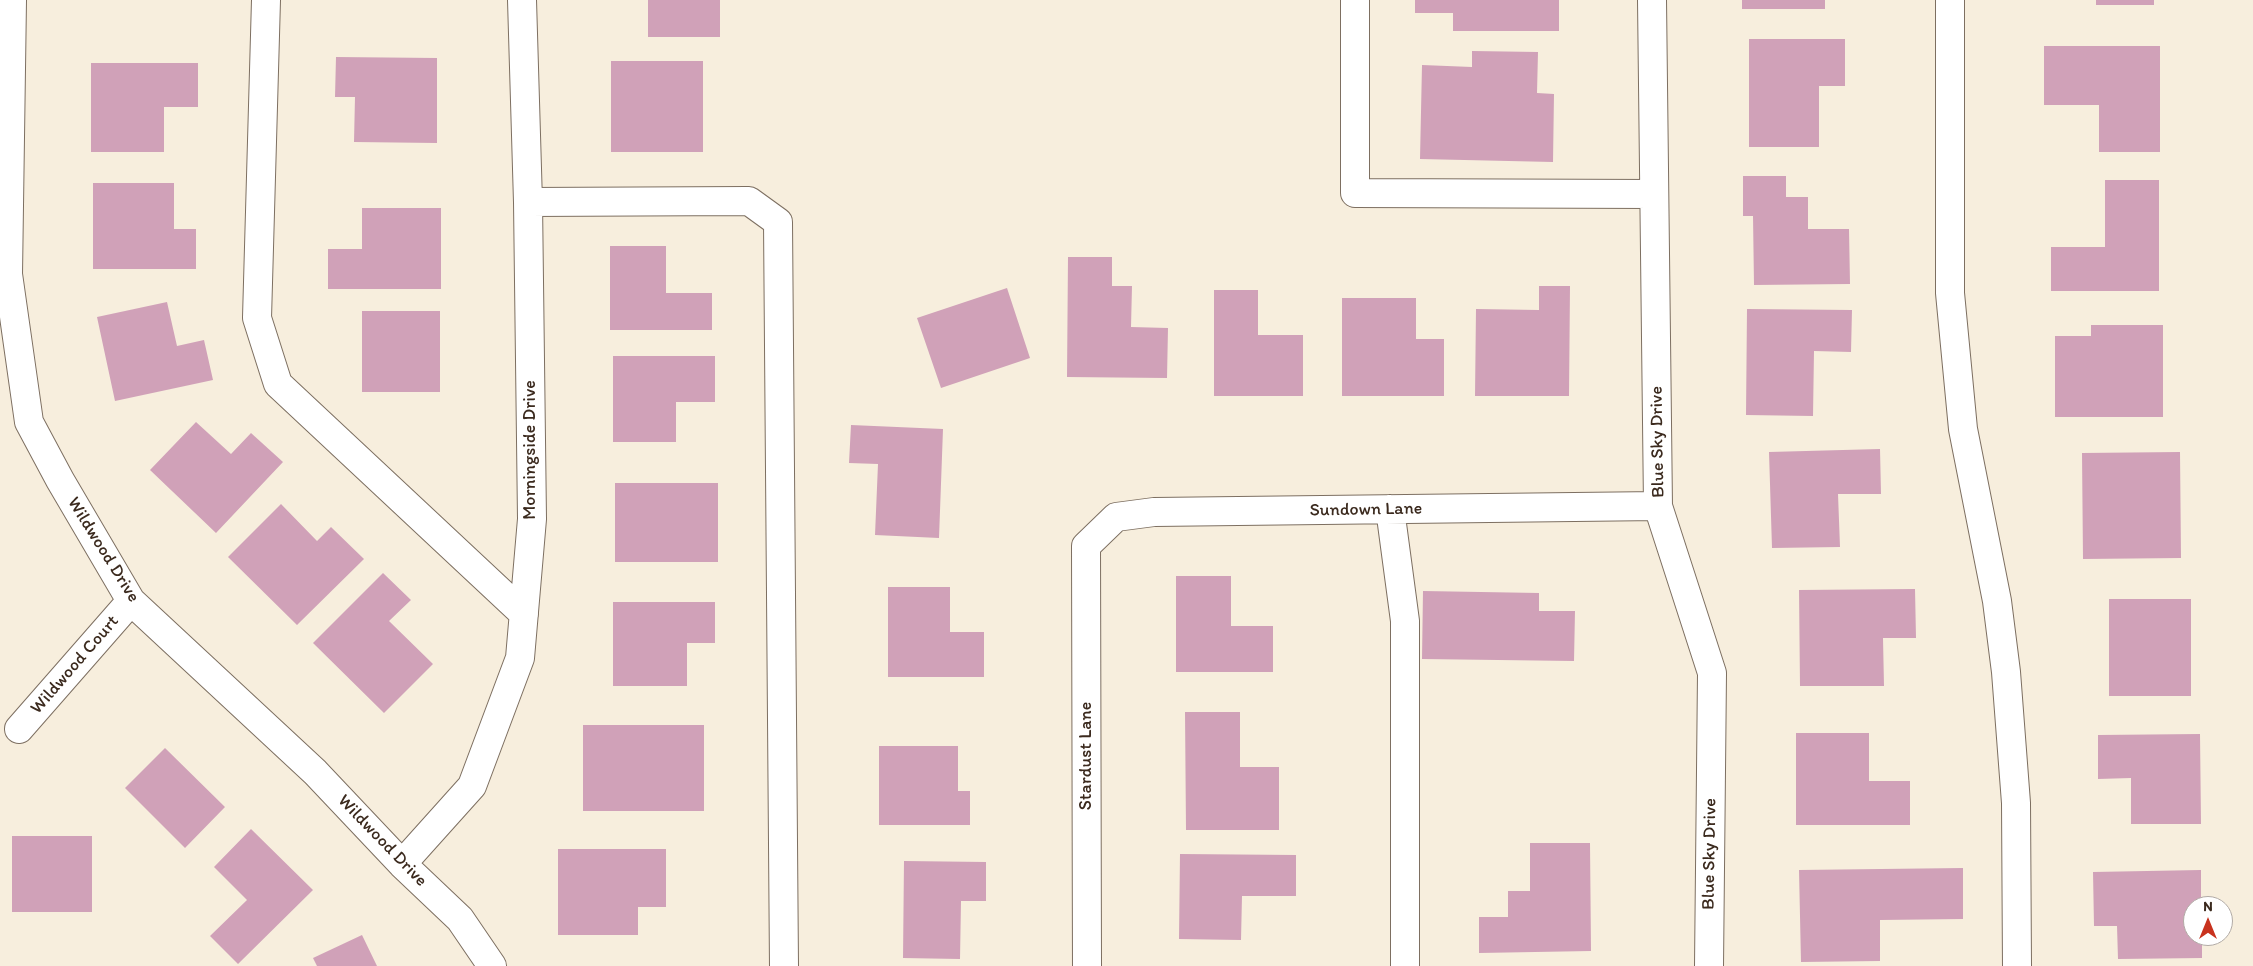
<!DOCTYPE html>
<style>
body{margin:0}
#map{position:relative;width:2253px;height:966px;overflow:hidden;background:#f7eedd;font-family:Itim,sans-serif}
canvas{display:block}
.north{position:absolute;left:2183px;top:896px;width:50px;height:50px;box-sizing:border-box;background:#fff;border:1px solid #b1aaa5;border-radius:50%;rotate:0deg;font-size:14px;font-weight:700;line-height:20px;text-align:center;color:#3b2a1e}
.north::after{content:'';display:block;margin:auto;width:18px;height:22px;background:#c8321e;clip-path:polygon(50% 0,100% 100%,50% 72%,0 100%)}
</style>
<div id="map">
<canvas width="2253" height="966"></canvas>
<div class="north">N</div>
</div>
<script>
const c = document.querySelector('canvas').getContext('2d');
c.lineJoin = 'round';
function fillPath(path, color) { c.fillStyle = color; c.fill(path, 'evenodd'); }
const poly = rows => new Path2D(rows.map(r => 'M' + r).join(''));
function stroke(path, color, width, dash) { c.strokeStyle = color; c.lineWidth = width; c.lineCap = dash ? 'butt' : 'round'; c.setLineDash(dash || []); c.stroke(path); }
function write(font, color, halo, rows, align = 'center') {
  c.font = font + ' Itim,sans-serif'; c.lineWidth = 4; c.setLineDash([]); c.textBaseline = 'middle'; c.strokeStyle = halo; c.fillStyle = color; for (const [text, x, y, turn = 0] of rows) {
    c.save(); c.translate(x, y); c.rotate((+turn || 0) * Math.PI / 180); c.textAlign = isNaN(turn) ? turn : align; if (halo) c.strokeText(text, 0, 0); c.fillText(text, 0, 0); c.restore();
  }
}
fillPath(poly([
 [648,0,720,0,720,37,648,37],
 [1415,0,1559,0,1559,31,1453,31,1453,13,1415,13],
 [1742,0,1825,0,1825,9,1742,9],
 [2096,0,2154,0,2154,5,2096,5],
 [1749,39,1845,39,1845,86,1819,86,1819,147,1749,147],
 [2044,46,2160,46,2160,152,2099,152,2099,105,2044,105],
 [1472,51,1538,52,1537,93,1554,94,1553,162,1420,159,1422,65,1472,67],
 [336,57,437,58,437,143,354,142,355,97,335,97],
 [611,61,703,61,703,152,611,152],
 [91,63,198,63,198,107,164,107,164,152,91,152],
 [1743,176,1786,176,1786,197,1808,197,1808,229,1849,229,1850,284,1754,285,1753,216,1743,216],
 [2105,180,2159,180,2159,291,2051,291,2051,247,2105,247],
 [93,183,174,183,174,229,196,229,196,269,93,269],
 [362,208,441,208,441,289,328,289,328,249,362,249],
 [610,246,666,246,666,293,712,293,712,330,610,330],
 [1068,257,1112,257,1112,286,1132,286,1131,327,1168,328,1167,378,1067,377],
 [1539,286,1570,286,1569,396,1475,396,1476,309,1539,310],
 [1007,288,1030,358,941,388,917,318],
 [1214,290,1258,290,1258,335,1303,335,1303,396,1214,396],
 [1342,298,1416,298,1416,339,1444,339,1444,396,1342,396],
 [167,302,177,346,204,340,213,380,115,401,97,317],
 [1747,309,1852,310,1851,352,1814,351,1813,416,1746,415],
 [362,311,440,311,440,392,362,392],
 [2091,325,2163,325,2163,417,2055,417,2055,336,2091,336],
 [613,356,715,356,715,402,676,402,676,442,613,442],
 [196,422,231,454,251,433,283,462,216,533,150,470],
 [851,425,943,429,939,538,875,535,878,464,849,463],
 [1880,449,1881,494,1838,494,1840,547,1772,548,1769,452],
 [2180,452,2181,558,2083,559,2082,453],
 [615,483,718,483,718,562,615,562],
 [281,504,317,541,331,527,364,559,297,625,228,557],
 [383,573,411,600,389,621,433,664,384,713,313,643],
 [1176,576,1231,576,1231,626,1273,626,1273,672,1176,672],
 [888,587,950,587,950,632,984,632,984,677,888,677],
 [1915,589,1916,638,1883,638,1884,686,1800,686,1799,590],
 [1423,591,1539,593,1539,611,1575,611,1574,661,1422,659],
 [2109,599,2191,599,2191,696,2109,696],
 [613,602,715,602,715,643,687,643,687,686,613,686],
 [1185,712,1240,712,1240,767,1279,767,1279,830,1186,830],
 [583,725,704,725,704,811,583,811],
 [1796,733,1869,733,1869,781,1910,781,1910,825,1796,825],
 [2200,734,2201,824,2131,824,2131,778,2098,779,2098,735],
 [879,746,958,746,958,791,970,791,970,825,879,825],
 [165,748,225,807,185,848,125,788],
 [251,829,313,890,238,964,210,936,247,900,214,867],
 [12,836,92,836,92,912,12,912],
 [1530,843,1590,843,1591,951,1479,953,1479,917,1508,917,1508,891,1530,891],
 [558,849,666,849,666,907,638,907,638,935,558,935],
 [1180,854,1296,855,1296,896,1242,896,1241,940,1179,939],
 [904,861,986,862,986,901,961,901,960,959,903,958],
 [1963,868,1963,919,1880,920,1880,961,1801,962,1799,870],
 [2201,870,2201,906,2193,906,2193,936,2202,936,2202,958,2118,959,2117,926,2094,926,2093,872],
 [362,935,377,966,317,966,313,958]
]), '#d0a1b8');
const minor = poly([
 [12,0,8,274,29,422,60,480,131,601,315,772,402,864,460,919,492,966],
 [266,0,257,318,278,384,524,614],
 [1355,0,1355,193,1654,194],
 [1652,0,1658,506,1712,673,1709,966],
 [1950,0,1950,293,1963,429,1997,601,2006,672,2016,803,2017,966],
 [528,202,749,201,778,222,784,966],
 [1390,509,1405,621,1405,966],
 [19,729,131,601],
 [402,864,472,786,520,658,532,519,528,202,522,0],
 [1087,966,1086,546,1116,517,1154,512,1658,506]
]);
stroke(minor, '#7d6f61', 30);
stroke(minor, '#fff', 28);
write('18px', '#3b2a1e', '#fff', [
 ["Blue Sky Drive",1658,442,-91],
 ["Morningside Drive",530,450,-90],
 ["Sundown Lane",1366,510,-1],
 ["Wildwood Drive",103,550,58],
 ["Wildwood Court",75,665,-49],
 ["Stardust Lane",1086,756,-90],
 ["Wildwood Drive",382,841,46],
 ["Blue Sky Drive",1710,854,-89]
]);
</script>
